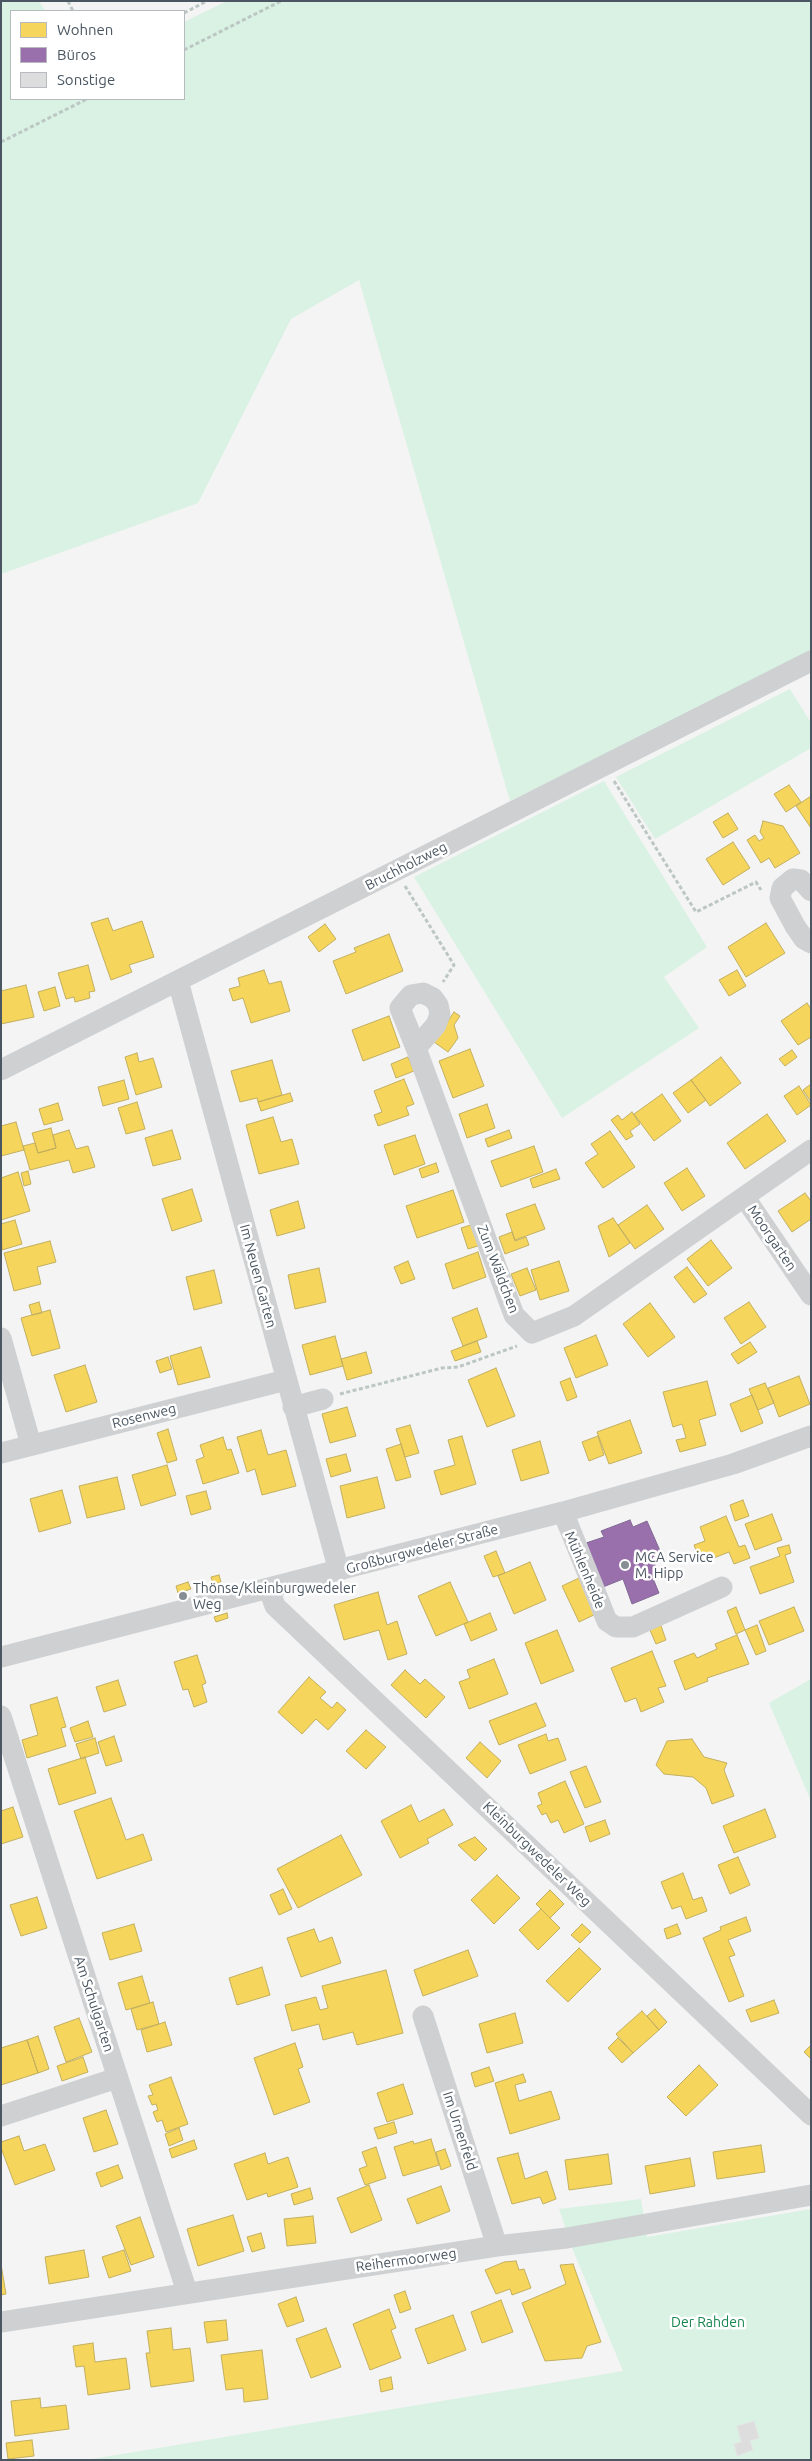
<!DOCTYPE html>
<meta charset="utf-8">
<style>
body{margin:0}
#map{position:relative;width:812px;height:2461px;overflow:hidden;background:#f4f4f4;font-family:Ubuntu,sans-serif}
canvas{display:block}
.frame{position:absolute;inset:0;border:2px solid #4a5661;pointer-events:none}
.legend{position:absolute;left:10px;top:10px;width:175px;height:90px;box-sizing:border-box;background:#fff;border:1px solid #b7bbc0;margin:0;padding:6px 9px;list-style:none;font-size:15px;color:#4a5661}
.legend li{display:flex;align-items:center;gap:10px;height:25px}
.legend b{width:25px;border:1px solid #b7bbc0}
</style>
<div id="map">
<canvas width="812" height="2461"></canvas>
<div class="frame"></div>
<ul class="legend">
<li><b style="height:14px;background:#f6d55c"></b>Wohnen</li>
<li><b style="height:14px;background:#9970ab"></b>Büros</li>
<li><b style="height:14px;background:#ddddde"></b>Sonstige</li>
</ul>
</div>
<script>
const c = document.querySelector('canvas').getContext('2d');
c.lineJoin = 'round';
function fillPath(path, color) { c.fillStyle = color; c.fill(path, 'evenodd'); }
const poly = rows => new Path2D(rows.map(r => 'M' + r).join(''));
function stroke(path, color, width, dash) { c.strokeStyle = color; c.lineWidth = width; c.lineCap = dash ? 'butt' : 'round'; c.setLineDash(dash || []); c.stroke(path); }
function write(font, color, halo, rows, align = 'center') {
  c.font = font + ' Ubuntu,sans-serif'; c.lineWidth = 5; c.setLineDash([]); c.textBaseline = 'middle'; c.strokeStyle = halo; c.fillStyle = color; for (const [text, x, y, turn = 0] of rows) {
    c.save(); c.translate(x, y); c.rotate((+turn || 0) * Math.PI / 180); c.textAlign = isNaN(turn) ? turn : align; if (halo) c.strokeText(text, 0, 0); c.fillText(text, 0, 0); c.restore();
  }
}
fillPath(poly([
 [1,1,39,1,45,11,11,11,11,99,184,99,184,22,227,1,811,1,811,661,782,667,510,801,359,280,291,319,198,503,1,574],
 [790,689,811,723,811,748,655,839,616,777],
 [604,781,707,947,664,977,699,1028,562,1118,414,877],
 [811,1679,811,1801,769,1703],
 [641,2199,647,2237,811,2209,811,2460,86,2460,623,2371,573,2250,559,2209]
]), '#d9f2e3');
const homes = poly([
 [789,785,801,802,786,812,774,794,789,785],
 [811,796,811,828,796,806,811,796],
 [728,813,738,829,723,838,713,822,728,813],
 [763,821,783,826,800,853,775,868,769,858,761,863,747,840,755,835,759,841,764,838,760,832,763,821],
 [733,842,750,868,723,885,706,859,733,842],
 [108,918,113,931,142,921,154,957,129,965,132,972,111,980,91,923,108,918],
 [766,923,785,953,746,977,728,947,766,923],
 [325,924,336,939,319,952,308,937,325,924],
 [389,934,403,971,346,994,333,961,356,952,354,948,389,934],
 [88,965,95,991,89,992,90,998,75,1002,74,997,66,999,58,973,88,965],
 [264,970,269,984,281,981,290,1011,251,1023,243,998,233,1001,229,989,240,986,238,978,264,970],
 [737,970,746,986,729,996,719,980,737,970],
 [26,985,34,1017,1,1024,1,991,26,985],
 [55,987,60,1006,44,1011,38,992,55,987],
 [807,1003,811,1009,811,1037,798,1045,781,1021,807,1003],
 [454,1012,460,1016,454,1025,458,1038,448,1052,434,1042,454,1012],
 [389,1016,400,1047,363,1061,352,1030,389,1016],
 [470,1049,484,1086,453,1098,439,1061,470,1049],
 [792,1050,797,1057,785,1066,779,1059,792,1050],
 [137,1053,139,1062,153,1058,162,1087,136,1095,125,1057,137,1053],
 [408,1057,414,1071,396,1078,391,1064,408,1057],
 [721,1057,741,1083,710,1106,691,1080,721,1057],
 [272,1060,282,1095,258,1102,257,1098,240,1102,231,1071,272,1060],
 [404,1079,414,1104,406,1107,409,1115,378,1126,374,1115,382,1112,374,1091,404,1079],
 [124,1080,129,1099,103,1106,98,1087,124,1080],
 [691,1080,706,1100,688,1113,673,1093,691,1080],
 [811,1084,811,1102,803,1090,811,1084],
 [799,1086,811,1105,797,1115,784,1096,799,1086],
 [290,1093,293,1101,261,1111,258,1102,290,1093],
 [662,1094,681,1121,654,1141,634,1114,662,1094],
 [137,1102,145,1129,126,1134,118,1108,137,1102],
 [58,1103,63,1120,44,1125,39,1109,58,1103],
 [487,1104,495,1128,467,1138,459,1114,487,1104],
 [632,1112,640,1124,630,1131,633,1136,626,1140,611,1120,618,1115,622,1120,632,1112],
 [767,1114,786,1141,745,1169,727,1143,767,1114],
 [273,1117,281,1142,292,1139,299,1164,259,1174,246,1125,273,1117],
 [16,1122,24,1150,1,1156,1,1126,16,1122],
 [51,1128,56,1148,38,1153,32,1133,51,1128],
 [69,1130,76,1149,88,1146,95,1167,73,1173,69,1160,30,1170,23,1146,35,1143,38,1153,56,1148,53,1135,69,1130],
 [172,1130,181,1159,153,1166,145,1138,172,1130],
 [509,1130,512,1138,488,1147,485,1139,509,1130],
 [610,1131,635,1167,603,1188,585,1163,598,1154,591,1144,610,1131],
 [415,1135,425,1164,394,1175,384,1145,415,1135],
 [534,1146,543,1172,501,1187,491,1161,534,1146],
 [436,1163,439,1172,422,1178,419,1169,436,1163],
 [687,1168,705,1196,682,1211,664,1183,687,1168],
 [556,1169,560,1179,533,1188,530,1179,556,1169],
 [28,1171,31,1184,24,1186,21,1173,28,1171],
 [18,1172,30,1211,1,1220,1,1178,18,1172],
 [192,1189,202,1221,172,1231,162,1199,192,1189],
 [453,1190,464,1222,417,1238,406,1206,453,1190],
 [805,1193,811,1201,811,1219,792,1232,778,1211,805,1193],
 [298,1201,305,1228,277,1236,270,1210,298,1201],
 [535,1204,545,1229,515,1240,506,1214,535,1204],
 [647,1205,664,1229,635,1249,618,1225,647,1205],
 [613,1218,630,1243,609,1257,598,1226,613,1218],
 [15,1220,22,1244,2,1250,1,1224,15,1220],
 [474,1224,481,1245,468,1249,461,1228,474,1224],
 [512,1232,515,1241,526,1237,529,1245,505,1254,499,1237,512,1232],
 [711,1240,732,1268,708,1286,687,1259,711,1240],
 [50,1241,56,1262,37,1267,41,1284,14,1291,4,1253,50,1241],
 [478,1252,486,1277,453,1289,445,1264,478,1252],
 [408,1261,415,1279,401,1284,394,1267,408,1261],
 [559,1261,569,1291,540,1300,531,1270,559,1261],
 [687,1267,707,1294,694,1303,674,1277,687,1267],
 [319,1268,326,1302,295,1309,288,1275,319,1268],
 [527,1268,536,1290,520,1296,511,1274,527,1268],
 [214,1270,222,1303,194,1310,186,1277,214,1270],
 [39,1302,42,1313,32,1315,29,1305,39,1302],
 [749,1302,766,1327,741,1344,724,1318,749,1302],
 [650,1303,675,1337,648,1357,623,1324,650,1303],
 [477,1308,487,1337,463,1346,452,1318,477,1308],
 [50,1310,60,1348,32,1356,21,1318,50,1310],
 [596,1335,608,1365,576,1378,564,1348,596,1335],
 [335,1336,343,1366,310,1375,302,1345,335,1336],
 [477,1341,481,1352,455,1361,451,1351,477,1341],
 [750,1342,757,1352,738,1364,731,1354,750,1342],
 [201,1347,210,1377,178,1385,170,1356,201,1347],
 [366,1352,372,1373,347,1380,341,1359,366,1352],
 [168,1357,172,1369,160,1373,156,1361,168,1357],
 [85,1365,97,1402,66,1412,54,1375,85,1365],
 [496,1368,515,1416,487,1427,468,1380,496,1368],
 [799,1376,810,1404,779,1417,768,1388,799,1376],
 [570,1378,577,1397,567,1401,560,1382,570,1378],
 [707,1381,716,1415,699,1420,706,1445,680,1452,676,1440,686,1438,682,1424,673,1427,663,1392,707,1381],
 [765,1383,774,1403,758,1410,749,1389,765,1383],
 [752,1395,763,1423,741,1432,730,1404,752,1395],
 [347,1407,356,1436,330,1443,322,1414,347,1407],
 [630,1420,642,1453,609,1464,597,1432,630,1420],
 [410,1425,419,1453,405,1457,396,1429,410,1425],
 [168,1429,177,1460,167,1463,157,1433,168,1429],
 [261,1430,268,1455,286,1450,296,1486,262,1495,255,1469,247,1472,237,1437,261,1430],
 [462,1436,476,1484,441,1495,434,1471,455,1465,448,1440,462,1436],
 [598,1436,604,1455,589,1461,582,1442,598,1436],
 [223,1437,227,1450,231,1449,239,1473,203,1484,196,1460,204,1457,200,1445,223,1437],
 [540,1441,549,1473,521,1481,512,1450,540,1441],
 [401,1444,411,1477,396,1481,386,1449,401,1444],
 [346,1454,351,1471,331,1477,326,1459,346,1454],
 [167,1465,176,1495,141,1506,132,1475,167,1465],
 [117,1477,125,1509,87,1518,79,1486,117,1477],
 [377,1477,385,1508,347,1518,340,1486,377,1477],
 [62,1490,71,1523,39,1532,30,1499,62,1490],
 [206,1491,211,1509,191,1515,186,1496,206,1491],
 [743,1500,749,1516,735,1521,730,1505,743,1500],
 [772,1514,782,1540,755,1550,745,1524,772,1514],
 [726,1516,739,1547,745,1545,750,1558,734,1564,729,1552,701,1563,694,1545,705,1541,700,1527,726,1516],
 [789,1545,791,1553,785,1555,794,1582,760,1594,750,1567,780,1556,777,1548,789,1545],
 [496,1551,505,1573,493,1577,484,1556,496,1551],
 [530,1562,546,1600,514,1614,498,1576,530,1562],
 [219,1575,221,1582,213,1584,211,1577,219,1575],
 [579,1578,596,1614,579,1622,562,1586,579,1578],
 [188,1582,191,1589,178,1593,176,1586,188,1582],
 [450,1582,468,1622,436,1636,418,1596,450,1582],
 [378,1592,387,1625,397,1621,407,1654,388,1660,379,1630,344,1640,334,1605,378,1592],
 [736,1607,745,1630,736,1634,727,1611,736,1607],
 [794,1607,804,1631,769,1645,759,1621,794,1607],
 [227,1613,228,1618,216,1622,214,1617,227,1613],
 [490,1613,497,1630,471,1641,464,1624,490,1613],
 [660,1623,666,1640,656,1644,649,1628,660,1623],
 [757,1625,766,1651,756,1655,745,1630,757,1625],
 [557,1630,574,1671,541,1684,525,1643,557,1630],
 [737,1635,749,1664,707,1678,708,1681,685,1690,674,1661,694,1653,697,1658,717,1649,715,1644,737,1635],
 [652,1651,666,1686,658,1688,664,1702,641,1712,636,1698,625,1702,611,1668,652,1651],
 [197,1655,206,1683,202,1685,207,1702,194,1707,188,1689,183,1690,174,1662,197,1655],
 [494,1659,508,1694,469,1709,459,1682,470,1678,467,1670,494,1659],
 [405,1670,420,1684,425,1679,445,1697,426,1718,391,1685,405,1670],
 [309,1677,326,1692,320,1698,332,1708,337,1702,346,1710,328,1730,316,1719,302,1734,278,1712,309,1677],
 [118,1680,126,1705,104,1712,96,1687,118,1680],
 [57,1697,66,1727,61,1728,66,1746,27,1758,22,1740,38,1735,30,1705,57,1697],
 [536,1703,546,1726,499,1745,489,1721,536,1703],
 [88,1721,93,1737,75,1742,70,1728,88,1721],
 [366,1730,386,1747,366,1769,346,1751,366,1730],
 [546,1734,548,1741,558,1738,566,1760,530,1774,518,1745,546,1734],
 [114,1736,122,1761,106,1766,98,1742,114,1736],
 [95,1738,99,1753,81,1759,76,1744,95,1738],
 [692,1739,704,1757,727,1763,724,1770,734,1796,712,1804,706,1788,693,1777,664,1774,656,1765,667,1741,692,1739],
 [480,1742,501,1761,487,1778,466,1758,480,1742],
 [85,1757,96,1793,59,1805,48,1769,85,1757],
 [586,1766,601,1802,585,1808,570,1772,586,1766],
 [565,1781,584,1824,564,1833,558,1820,551,1823,546,1813,542,1815,537,1806,542,1804,538,1793,565,1781],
 [111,1798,126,1840,143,1834,152,1860,97,1879,74,1811,111,1798],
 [411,1805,419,1822,444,1809,453,1825,427,1839,429,1843,400,1858,381,1821,411,1805],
 [13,1807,23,1837,1,1844,1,1811,13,1807],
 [765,1809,776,1837,734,1853,723,1826,765,1809],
 [605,1820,610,1834,590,1842,585,1827,605,1820],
 [341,1835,362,1875,298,1908,277,1869,341,1835],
 [475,1837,487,1849,475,1861,458,1845,475,1837],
 [738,1857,750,1885,730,1894,718,1865,738,1857],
 [683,1873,693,1900,702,1897,707,1911,686,1919,681,1906,672,1909,661,1882,683,1873],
 [497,1875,520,1898,494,1924,471,1900,497,1875],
 [283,1889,292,1909,279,1915,270,1895,283,1889],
 [550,1890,564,1904,550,1918,536,1904,550,1890],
 [37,1897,47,1928,21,1936,10,1905,37,1897],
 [541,1909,560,1928,538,1950,519,1930,541,1909],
 [746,1917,751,1931,728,1940,735,1955,729,1957,744,1996,729,2002,703,1938,721,1930,720,1927,746,1917],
 [134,1924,142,1951,110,1960,102,1933,134,1924],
 [582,1924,591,1932,580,1943,571,1935,582,1924],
 [677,1924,681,1934,667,1939,664,1929,677,1924],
 [314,1929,319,1942,332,1937,341,1963,301,1977,287,1938,314,1929],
 [579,1948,601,1969,568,2002,546,1981,579,1948],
 [468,1950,478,1976,423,1996,414,1970,468,1950],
 [262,1967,270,1995,237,2005,229,1978,262,1967],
 [386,1970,403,2033,357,2045,353,2032,323,2040,319,2024,292,2031,285,2005,316,1997,320,2010,328,2008,322,1986,386,1970],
 [142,1976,150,2003,126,2010,118,1983,142,1976],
 [774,2000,779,2013,751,2022,746,2010,774,2000],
 [153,2002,159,2024,137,2030,131,2009,153,2002],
 [655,2009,667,2022,659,2030,647,2016,655,2009],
 [642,2011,659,2030,633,2053,616,2034,642,2011],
 [515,2013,523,2043,487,2053,479,2024,515,2013],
 [79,2018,92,2052,66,2062,54,2027,79,2018],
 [165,2022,172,2045,147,2052,141,2030,165,2022],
 [38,2036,49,2069,38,2073,27,2040,38,2036],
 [618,2038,633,2053,622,2063,608,2048,618,2038],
 [27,2040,38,2073,1,2085,1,2048,27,2040],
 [295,2043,303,2067,298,2069,310,2102,274,2115,254,2058,295,2043],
 [811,2045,811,2059,804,2052,811,2045],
 [83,2057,88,2072,62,2081,57,2066,83,2057],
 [699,2065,718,2085,686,2116,667,2097,699,2065],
 [489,2067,494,2081,475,2087,471,2073,489,2067],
 [523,2074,526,2082,515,2085,519,2101,551,2091,560,2119,510,2134,495,2083,523,2074],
 [171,2077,188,2124,166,2132,162,2120,157,2122,153,2112,158,2110,156,2104,152,2105,148,2096,153,2095,149,2085,171,2077],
 [403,2084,413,2114,387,2122,377,2093,403,2084],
 [106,2110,118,2144,94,2152,83,2118,106,2110],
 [394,2122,397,2133,378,2139,374,2128,394,2122],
 [179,2128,183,2140,169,2146,165,2134,179,2128],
 [19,2136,24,2151,45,2144,55,2170,15,2185,1,2148,1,2142,19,2136],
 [431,2139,439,2165,403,2176,394,2147,413,2141,414,2144,431,2139],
 [194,2140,197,2149,172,2158,169,2149,194,2140],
 [761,2145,765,2172,717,2179,713,2152,761,2145],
 [376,2147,386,2178,365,2185,359,2169,367,2166,362,2152,376,2147],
 [445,2149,451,2166,441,2170,436,2152,445,2149],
 [265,2153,268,2164,288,2157,298,2187,268,2197,267,2193,247,2200,234,2164,265,2153],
 [518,2153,525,2179,547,2171,556,2199,543,2204,540,2197,512,2204,497,2158,518,2153],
 [608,2154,612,2184,569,2190,565,2160,608,2154],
 [690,2158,695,2186,650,2194,645,2166,690,2158],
 [118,2165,123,2178,101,2187,96,2173,118,2165],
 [369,2185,382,2220,351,2233,337,2198,369,2185],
 [441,2186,450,2211,417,2224,407,2199,441,2186],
 [310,2188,313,2199,294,2205,291,2194,310,2188],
 [233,2215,244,2251,198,2266,187,2229,233,2215],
 [313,2216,316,2243,287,2246,284,2219,313,2216],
 [140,2217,154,2257,131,2265,116,2226,140,2217],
 [261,2233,265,2248,252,2252,247,2237,261,2233],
 [84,2250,89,2277,49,2284,45,2257,84,2250],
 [124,2250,131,2271,109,2278,102,2257,124,2250],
 [516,2261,519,2270,524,2269,531,2288,512,2295,510,2289,496,2294,485,2270,504,2262,516,2261],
 [1,2264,6,2294,1,2295,1,2264],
 [573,2264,601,2342,587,2346,582,2358,545,2361,522,2303,566,2284,560,2265,573,2264],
 [405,2291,411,2309,400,2313,394,2295,405,2291],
 [296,2297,304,2321,287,2327,278,2304,296,2297],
 [501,2300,513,2332,482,2343,471,2312,501,2300],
 [389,2309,396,2328,391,2330,401,2358,370,2370,353,2324,389,2309],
 [453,2315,466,2350,428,2364,415,2329,453,2315],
 [226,2320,228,2340,207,2343,204,2322,226,2320],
 [171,2328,173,2350,190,2348,194,2381,151,2387,146,2353,150,2353,147,2331,171,2328],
 [326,2328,341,2367,311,2378,296,2339,326,2328],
 [93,2343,95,2362,126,2358,130,2389,88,2395,84,2366,76,2367,73,2346,93,2343],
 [262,2350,268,2399,244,2402,243,2388,226,2390,221,2355,262,2350],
 [391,2377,393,2389,381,2392,379,2380,391,2377],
 [40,2398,41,2408,66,2405,69,2429,15,2436,11,2401,40,2398],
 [32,2440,34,2456,8,2459,6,2443,32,2440]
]);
fillPath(homes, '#f6d55c');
stroke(homes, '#c2af5e', 1);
const offices = poly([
 [630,1520,633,1527,647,1521,661,1553,652,1557,658,1573,652,1576,659,1593,632,1604,623,1579,603,1587,586,1543,604,1537,601,1531,630,1520]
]);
fillPath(offices, '#9970ab');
stroke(offices, '#816895', 1);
const building = poly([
 [754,2421,759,2438,750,2441,753,2450,737,2456,734,2444,741,2442,737,2426,754,2421]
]);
fillPath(building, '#ddddde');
stroke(building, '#e5e6e7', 1);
stroke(poly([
 [68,1,73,11],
 [184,13,207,1],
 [184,50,281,1],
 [1,142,87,99],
 [614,781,696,912,756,882,761,890],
 [405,886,454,965,443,982],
 [340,1394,442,1368,458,1367,517,1346]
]), '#bcc7c4', 3, [4, 2.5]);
stroke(poly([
 [811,891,801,880,793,879,782,888,780,898,795,926,804,939,811,943],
 [178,981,339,1571],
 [416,1048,400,1008,411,995,423,993,433,998,438,1005,440,1014,436,1025,416,1048,514,1315,532,1333,574,1316,811,1150],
 [1,1070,811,661],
 [745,1198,811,1295],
 [1,1338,31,1445],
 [293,1407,323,1399],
 [1,1453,286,1380],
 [563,1512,607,1621,616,1627,633,1627,722,1587],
 [269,1589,275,1606,811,2115],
 [1,1657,563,1512,733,1464,811,1436],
 [1,1716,187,2292],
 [423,2016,497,2246],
 [1,2116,117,2078],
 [1,2322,497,2246,567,2238,811,2195]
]), '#ced0d2', 21);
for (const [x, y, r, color] of [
 [625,1565,5,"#868d94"],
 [183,1596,5,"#868d94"]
]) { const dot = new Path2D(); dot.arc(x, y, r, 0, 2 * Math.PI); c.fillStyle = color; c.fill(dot); stroke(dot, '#fff', 2); }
write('14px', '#4a5661', '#fff', [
 ["Bruchholzweg",406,866,-27],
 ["Moorgarten",772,1238,56],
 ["Zum Wäldchen",498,1269,69],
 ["Im Neuen Garten",258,1276,75],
 ["Rosenweg",144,1416,-14],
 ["Großburgwedeler Straße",422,1549,-15],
 ["Mühlenheide",585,1570,67],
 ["Kleinburgwedeler Weg",537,1854,44],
 ["Am Schulgarten",94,2004,72],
 ["Im Urnenfeld",460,2131,72],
 ["Reihermoorweg",406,2260,-8]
]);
write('14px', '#4a5661', '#fff', [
 ["MCA Service",635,1557],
 ["M. Hipp",635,1573],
 ["Thönse/Kleinburgwedeler",193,1588],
 ["Weg",193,1604]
], 'left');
write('14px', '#17864f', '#fff', [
 ["Der Rahden",708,2322]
]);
</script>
